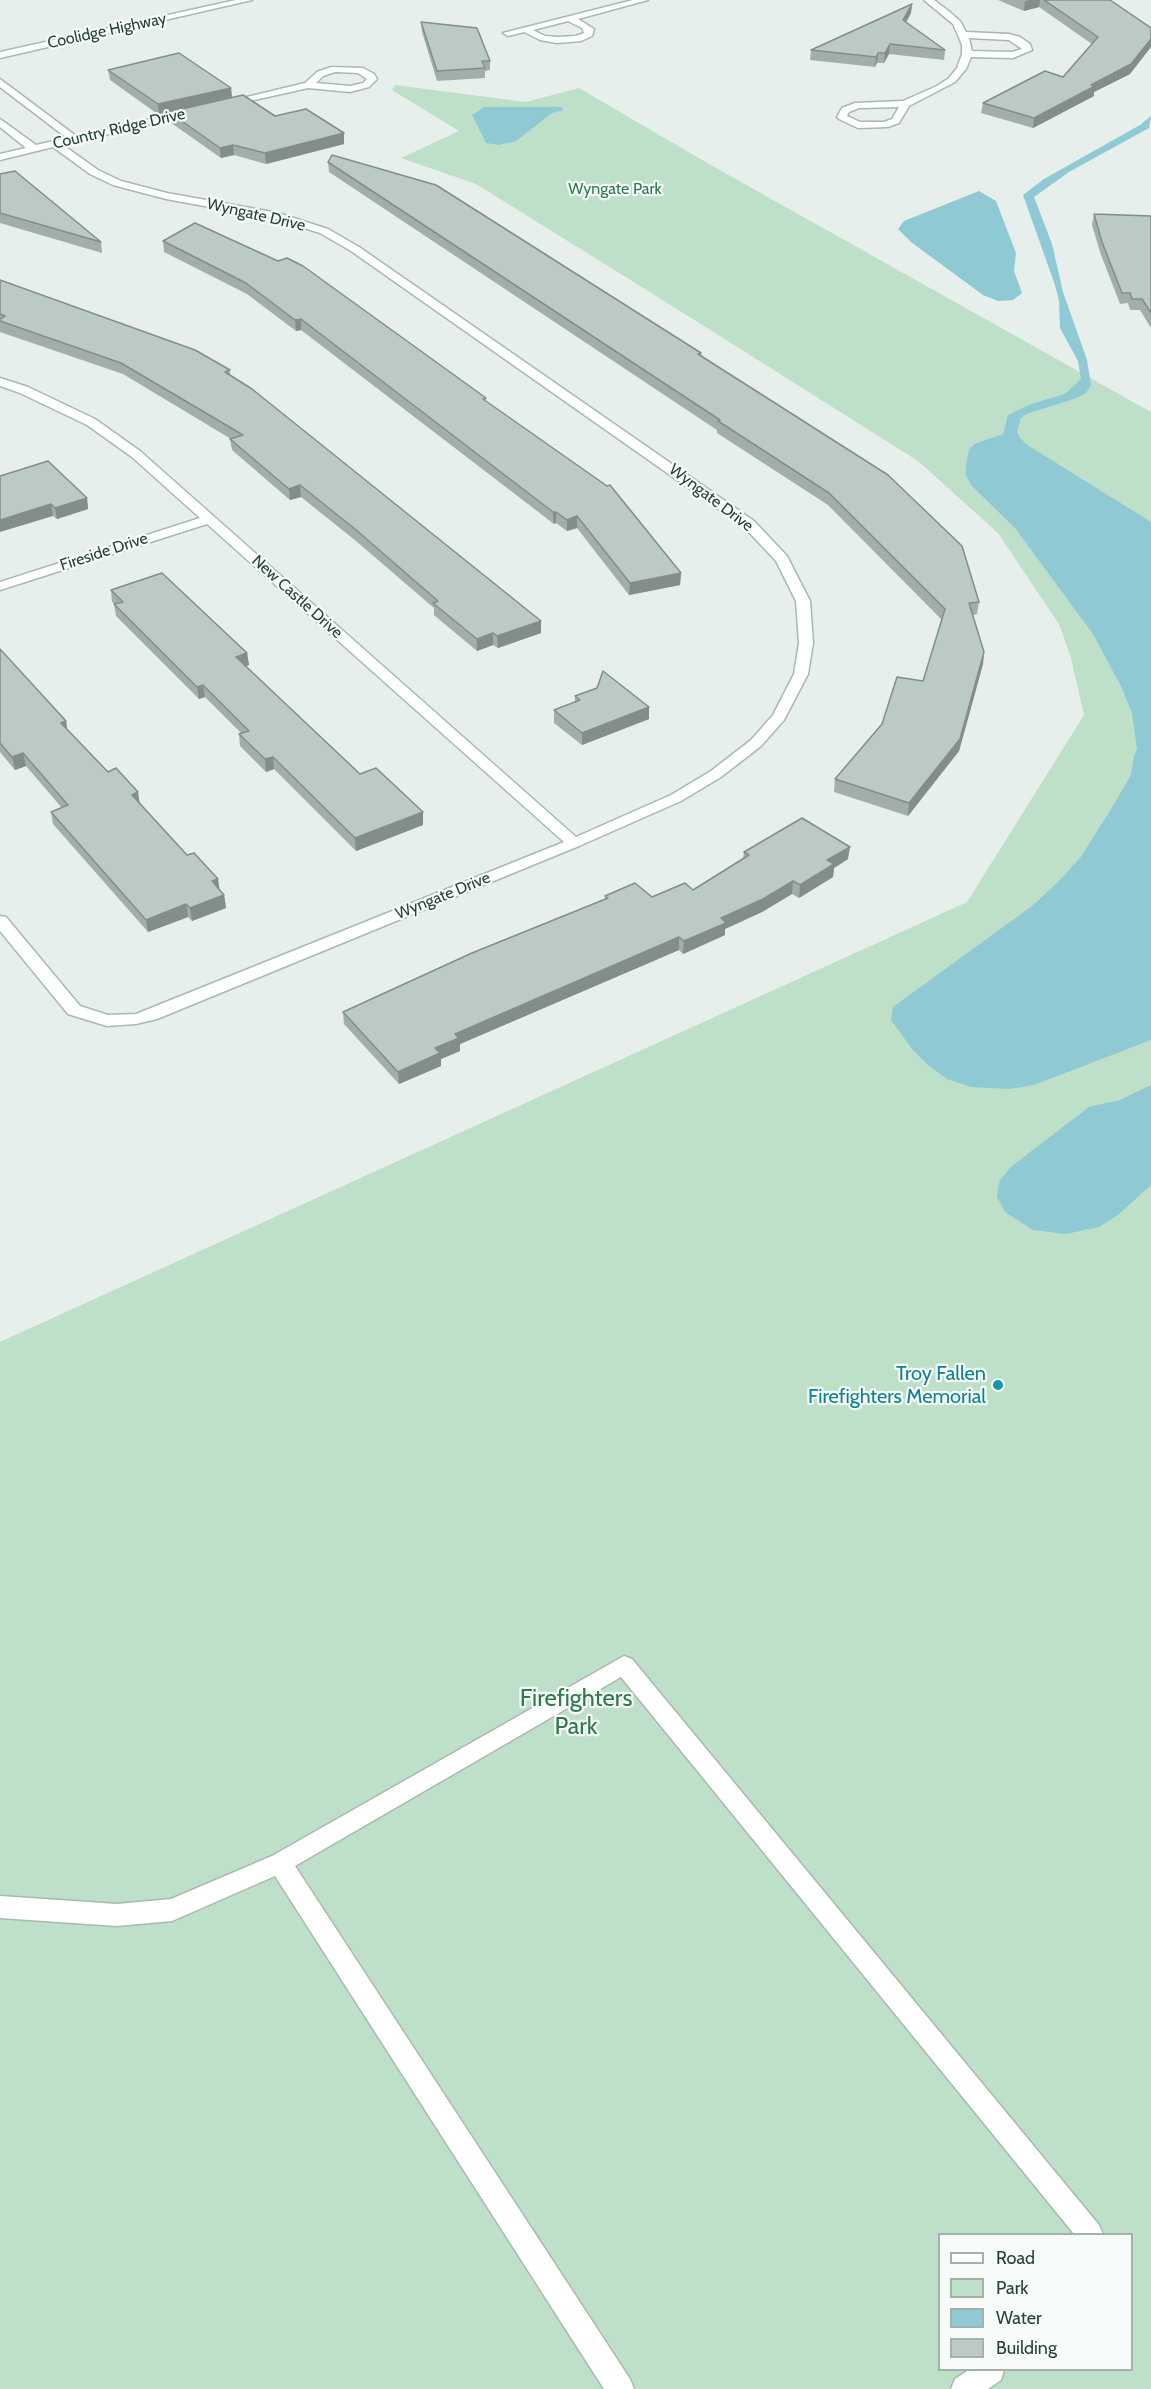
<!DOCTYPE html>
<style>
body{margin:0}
#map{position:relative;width:1151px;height:2389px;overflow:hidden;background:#e6efeb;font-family:Cabin,sans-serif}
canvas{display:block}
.legend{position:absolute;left:938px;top:2233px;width:195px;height:138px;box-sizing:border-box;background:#f7fbf9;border:2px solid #a3b1ad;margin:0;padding:8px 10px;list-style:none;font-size:18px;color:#24423a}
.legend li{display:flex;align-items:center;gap:12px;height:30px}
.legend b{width:30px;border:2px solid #a3b1ad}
</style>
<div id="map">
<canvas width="1151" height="2389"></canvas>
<ul class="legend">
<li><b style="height:8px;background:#fff"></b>Road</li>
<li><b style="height:16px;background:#bfe0c8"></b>Park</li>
<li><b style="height:16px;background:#8ec9d4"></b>Water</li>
<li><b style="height:16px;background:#bbcac4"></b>Building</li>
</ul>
</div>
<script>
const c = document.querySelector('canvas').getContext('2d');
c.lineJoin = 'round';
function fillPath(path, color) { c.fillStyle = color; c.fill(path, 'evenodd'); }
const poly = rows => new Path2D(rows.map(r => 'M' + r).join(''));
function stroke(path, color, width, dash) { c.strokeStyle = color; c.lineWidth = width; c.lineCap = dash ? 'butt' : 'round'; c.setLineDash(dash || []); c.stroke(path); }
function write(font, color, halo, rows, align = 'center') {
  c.font = font + ' Cabin,sans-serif'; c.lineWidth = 4.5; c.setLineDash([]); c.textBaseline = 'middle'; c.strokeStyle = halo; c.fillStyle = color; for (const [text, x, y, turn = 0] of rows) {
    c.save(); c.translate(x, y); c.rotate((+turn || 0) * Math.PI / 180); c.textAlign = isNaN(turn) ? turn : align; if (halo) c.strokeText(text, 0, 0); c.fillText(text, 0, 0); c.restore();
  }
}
fillPath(poly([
 [395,85,526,102,579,88,709,164,1151,412,1151,2389,0,2389,0,1342,967,902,1084,715,1071,658,1059,624,998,533,918,461,661,299,476,184,401,158,459,131,392,90],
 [940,2234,1132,2234,1132,2370,940,2370]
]), '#bfe0c8');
fillPath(poly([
 [484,107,561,107,564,110,552,113,516,141,499,145,486,143,472,115],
 [1151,116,1149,128,1069,172,1034,197,1052,244,1063,292,1087,360,1091,385,1086,393,1074,399,1026,414,1021,418,1017,431,1020,438,1029,446,1151,522,1151,1040,1034,1085,1010,1089,971,1087,947,1079,928,1065,912,1049,891,1020,893,1007,1032,906,1058,882,1080,858,1113,806,1131,775,1134,756,1137,749,1132,713,1121,686,1093,634,1015,528,971,485,966,475,966,466,969,450,974,444,1003,434,1008,415,1031,404,1065,394,1081,379,1078,361,1060,328,1059,301,1055,285,1023,195,1044,179,1140,125],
 [979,191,996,201,1016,253,1014,271,1022,293,1013,300,998,301,983,295,911,242,898,229,904,221],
 [1151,1085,1151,1185,1118,1215,1099,1227,1066,1234,1033,1230,1005,1212,997,1197,998,1188,1000,1180,1012,1166,1089,1107,1120,1100]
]), '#8ec9d4');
const service = poly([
 [624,1656,632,1659,1099,2225,1103,2234,1074,2234,621,1677,295,1866,630,2379,634,2389,604,2389,275,1876,172,1921,117,1926,0,1918,0,1896,117,1904,171,1899,272,1856,624,1656],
 [969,2370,1004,2370,1001,2380,988,2389,951,2389,955,2379,969,2370]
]);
const minor = poly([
 [633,0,648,0,578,19,594,29,592,36,581,41,557,43,540,40,524,32,508,36,503,33,633,0],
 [568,21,582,28,584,33,576,36,557,37,545,36,533,30,568,21],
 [924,0,934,0,951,13,960,21,966,32,1009,34,1020,37,1030,44,1032,50,1013,58,971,57,966,69,955,82,909,106,899,123,888,127,858,128,839,119,837,117,842,108,855,103,903,101,937,86,949,78,957,68,962,54,962,45,958,35,953,24,924,0],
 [969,38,1009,40,1022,49,1012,52,972,51,969,38],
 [899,107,892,119,884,122,860,122,847,116,849,112,859,108,899,107],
 [331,67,363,68,374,74,377,79,369,87,350,92,308,88,223,107,218,104,305,83,317,72,331,67],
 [335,72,358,73,367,79,363,83,350,86,316,83,323,76,335,72],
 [0,79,76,136,196,109,196,113,63,145,98,170,121,181,167,193,278,213,328,229,359,247,754,521,787,556,810,601,813,643,808,674,784,720,761,746,721,777,681,801,579,846,157,1019,136,1024,107,1026,68,1014,0,931,0,916,6,917,80,1006,108,1015,136,1014,564,842,207,524,0,590,0,582,200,518,132,457,87,425,20,393,0,386,0,378,28,387,95,419,140,451,576,837,671,795,711,771,751,740,773,715,794,674,799,643,796,601,776,561,744,527,351,251,320,233,276,219,166,199,113,185,90,174,53,147,0,160,0,154,26,148,0,127,0,119,36,145,67,138,0,87,0,79]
]);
const tertiary = poly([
 [236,0,252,0,0,58,0,52,236,0]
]);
stroke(service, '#a8b8b2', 3);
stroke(minor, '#a8b8b2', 3);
stroke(tertiary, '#a8b8b2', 3);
fillPath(service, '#fff');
fillPath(minor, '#fff');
fillPath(tertiary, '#fff');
fillPath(poly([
 [998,0,1110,0,1130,74,1094,92,1094,96,1033,128,981,113,983,103,1063,77,1092,44,1039,7,1024,11],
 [912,4,911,13,906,22,945,50,944,60,889,54,884,63,877,63,875,67,810,60,811,50],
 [421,22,490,61,490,70,485,71,485,78,437,81,422,32],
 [108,70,231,88,232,98,159,115,110,80],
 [169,112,275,116,344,144,266,164,234,155,221,158,170,122],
 [328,162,701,353,701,355,979,602,977,614,973,615,984,652,983,664,959,751,908,816,834,792,835,779,923,681,942,620,828,505,717,433,717,430,329,172],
 [0,174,101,242,102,253,0,223],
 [1094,214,1151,216,1151,328,1140,310,1130,310,1128,303,1120,304,1100,252,1092,225],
 [163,241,486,398,486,401,681,573,680,585,629,595,577,528,567,531,556,523,554,524,301,330,296,331,247,294,164,252],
 [0,280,230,370,230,376,541,621,541,633,498,648,493,645,477,651,434,615,434,608,356,541,301,497,290,500,232,450,230,439,231,439,123,374,0,332],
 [0,476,87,498,88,509,57,519],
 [111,590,247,653,249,665,246,666,360,774,423,812,423,825,356,851,274,769,266,772,240,746,239,734,241,733,205,697,199,699,116,616,114,604,115,604,112,602],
 [0,649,66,721,67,730,108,772,140,804,219,889,224,895,226,908,192,921,188,917,148,932,53,824,51,812,62,808,26,766,15,770,0,752],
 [575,696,649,719,582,745,554,723,554,710,575,702],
 [744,852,848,859,834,868,833,877,799,898,792,894,762,912,725,929,725,935,683,954,679,950,460,1044,460,1051,441,1059,441,1066,399,1084,344,1024,343,1012,605,899,605,896,652,897,693,890,743,859]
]), '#a1aea9');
fillPath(poly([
 [1030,0,1040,0,1039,7,1024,11,1025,1],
 [912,4,911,13,902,30,903,20],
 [1151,39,1151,47,1130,74,1094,92,1094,96,1033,128,1034,118],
 [890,44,889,54,884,63,885,53],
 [878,53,877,63,875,67,876,57],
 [231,88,232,98,159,115,158,104],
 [344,133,344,144,266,164,265,153],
 [233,145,234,155,221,158,220,148],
 [301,319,301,330,296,331,295,320],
 [300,485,301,497,290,500,289,489],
 [87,498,88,509,57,519,55,508],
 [51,504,53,516,0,532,0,520],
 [553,512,556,512,556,523,554,524],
 [577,516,577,528,567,531,567,520],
 [681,573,680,585,629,595,630,583],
 [541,621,541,633,498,648,497,636],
 [493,633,493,645,477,651,477,639],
 [984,652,983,664,959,751,908,816,909,803],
 [247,653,249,665,238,669,236,657],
 [203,685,205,697,199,699,197,687],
 [649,707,649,719,582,745,582,733],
 [66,721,68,734,61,723],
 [23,753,26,766,15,770,12,757],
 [273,757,274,769,266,772,265,759],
 [138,792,140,805,132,795],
 [423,812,423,825,356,851,355,838],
 [850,847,848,859,834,868,833,877,799,898,800,885,827,860],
 [218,879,220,892,212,881],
 [793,881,792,894,762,912,725,929,725,935,683,954,684,941,721,918],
 [224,895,226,908,192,921,190,908],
 [186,904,188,917,148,932,146,920],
 [679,937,679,950,460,1044,460,1051,441,1059,441,1066,399,1084,398,1072,435,1048,455,1034]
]), '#838d89');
const building = poly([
 [1044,0,1110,0,1151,28,1151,39,1131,64,1091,85,1095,86,1034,118,983,103,1045,71,1063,77,1098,37,1044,0],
 [912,4,903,20,945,50,890,44,885,53,878,53,876,57,811,50,912,4],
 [421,22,477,28,490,61,482,61,485,68,437,71,421,22],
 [179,53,231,88,158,104,108,70,179,53],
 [243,95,275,116,306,109,344,133,265,153,233,145,220,148,169,112,243,95],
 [332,155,436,185,701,353,698,354,888,475,962,546,979,602,969,603,984,652,960,739,909,803,835,779,882,724,897,677,923,681,945,609,829,493,718,421,720,420,328,162,332,155],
 [15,171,101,242,0,213,0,174,15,171],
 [1094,214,1151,216,1151,313,1142,299,1132,299,1130,293,1122,293,1102,242,1094,214],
 [195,223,278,261,287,258,303,266,486,398,483,399,607,486,610,485,681,573,630,583,577,516,567,520,556,512,553,512,301,319,295,320,246,283,163,241,195,223],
 [0,280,195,350,230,370,225,372,252,389,541,621,497,636,493,633,477,639,433,603,438,601,355,529,300,485,289,489,230,439,243,435,121,363,0,321,0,319,5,316,0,314,0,280],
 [48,461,87,498,55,508,51,504,0,520,0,476,48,461],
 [162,573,247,653,236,657,360,774,376,768,423,812,355,838,273,757,265,759,239,734,249,731,203,685,197,687,114,604,123,602,111,590,162,573],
 [0,649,66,721,61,723,108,772,116,768,138,792,132,795,187,855,194,853,218,879,212,881,224,895,190,908,186,904,146,920,51,812,68,805,23,753,12,757,0,743,0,649],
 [603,671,649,707,582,733,554,710,580,700,575,696,597,688,603,671],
 [802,818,850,847,827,860,834,864,800,885,793,881,763,899,721,918,726,923,684,941,679,937,455,1034,459,1038,435,1048,440,1053,398,1072,343,1012,472,953,608,898,605,896,635,883,652,897,685,883,693,890,749,855,744,852,802,818]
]);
fillPath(building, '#bbcac4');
stroke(building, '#838d89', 1.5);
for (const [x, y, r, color] of [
 [998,1385,6,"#0f9aa8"]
]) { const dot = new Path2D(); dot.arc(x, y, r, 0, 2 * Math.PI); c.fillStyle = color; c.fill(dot); stroke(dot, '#f7fbf9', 2); }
write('16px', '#24423a', '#f7fbf9', [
 ["Coolidge Highway",107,31,-12],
 ["Country Ridge Drive",119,129,-13],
 ["Wyngate Drive",256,215,13],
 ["Wyngate Drive",711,498,37],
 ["Fireside Drive",104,552,-18],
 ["New Castle Drive",297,597,42],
 ["Wyngate Drive",443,896,-22]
]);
write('16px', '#2d7a4b', '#f7fbf9', [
 ["Wyngate Park",615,189]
]);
write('20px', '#0d838f', '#f7fbf9', [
 ["Troy Fallen",986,1374],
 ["Firefighters Memorial",986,1397]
], 'right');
write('24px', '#2d7a4b', '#f7fbf9', [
 ["Firefighters",576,1699],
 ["Park",576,1727]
]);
</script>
